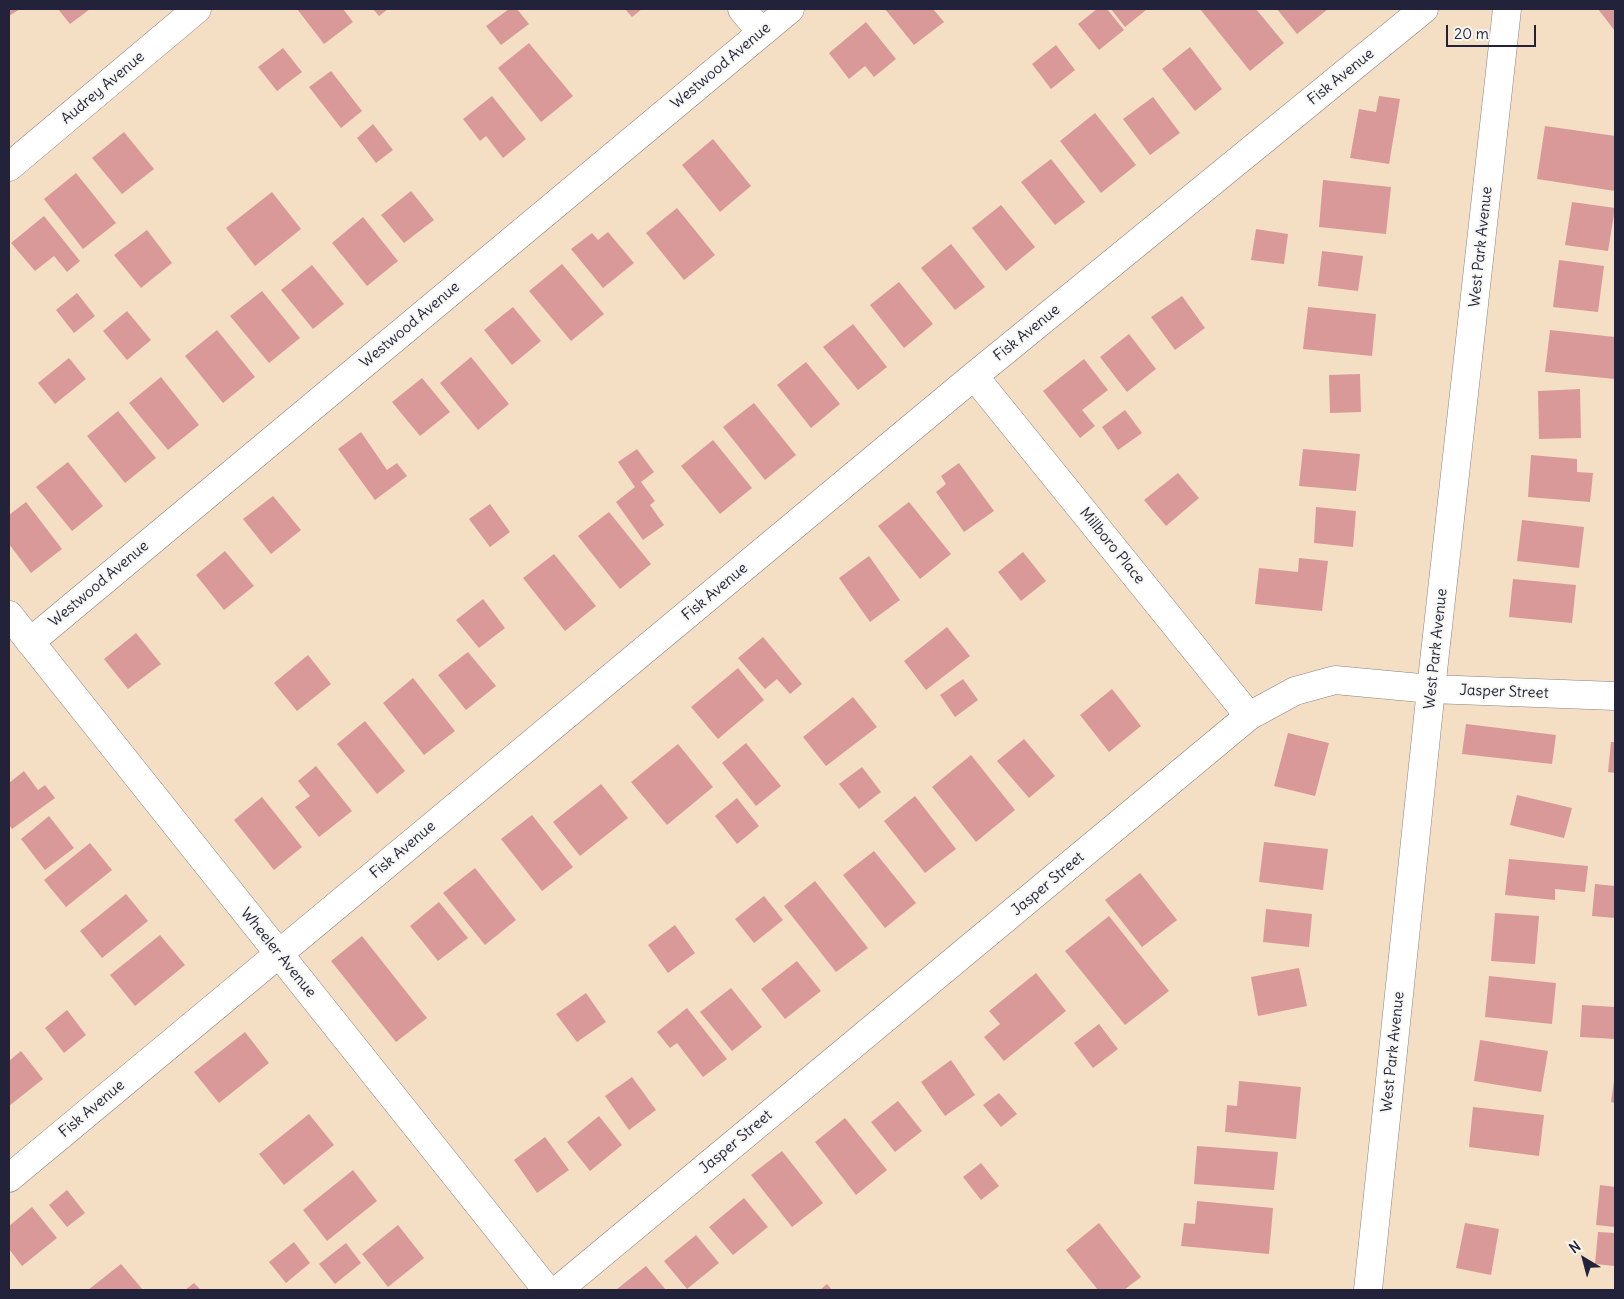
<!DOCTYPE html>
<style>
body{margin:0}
#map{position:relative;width:1624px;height:1299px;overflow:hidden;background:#f4dfc4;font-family:Delius,sans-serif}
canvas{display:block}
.frame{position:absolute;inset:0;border:10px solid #22223b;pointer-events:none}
.north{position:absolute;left:1559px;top:1234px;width:50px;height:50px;-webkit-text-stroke:4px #f6f6f2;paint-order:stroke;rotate:323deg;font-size:14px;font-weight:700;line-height:20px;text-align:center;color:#22223b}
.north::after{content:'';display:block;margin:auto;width:18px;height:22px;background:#22223b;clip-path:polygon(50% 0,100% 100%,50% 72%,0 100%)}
.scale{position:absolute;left:1446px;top:25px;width:90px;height:22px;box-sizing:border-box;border:2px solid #22223b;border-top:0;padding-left:6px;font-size:15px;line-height:18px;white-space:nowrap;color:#22223b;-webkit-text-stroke:4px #f6f6f2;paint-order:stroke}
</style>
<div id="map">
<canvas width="1624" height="1299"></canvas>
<div class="frame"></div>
<div class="north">N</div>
<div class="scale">20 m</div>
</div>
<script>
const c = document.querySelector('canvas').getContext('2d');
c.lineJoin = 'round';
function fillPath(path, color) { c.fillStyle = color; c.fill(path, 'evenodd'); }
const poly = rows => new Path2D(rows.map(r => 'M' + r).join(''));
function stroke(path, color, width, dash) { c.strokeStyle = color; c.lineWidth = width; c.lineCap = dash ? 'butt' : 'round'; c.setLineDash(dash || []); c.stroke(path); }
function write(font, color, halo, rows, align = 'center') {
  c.font = font + ' Delius,sans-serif'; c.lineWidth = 4; c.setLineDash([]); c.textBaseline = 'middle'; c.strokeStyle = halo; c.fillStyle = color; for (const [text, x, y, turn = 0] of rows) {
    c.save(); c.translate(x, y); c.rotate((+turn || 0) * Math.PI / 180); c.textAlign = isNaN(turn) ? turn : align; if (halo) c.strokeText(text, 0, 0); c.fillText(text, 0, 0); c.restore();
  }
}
fillPath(poly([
 [9,9,20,9,9,16],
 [58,9,90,9,70,24],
 [297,9,343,9,353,22,324,44],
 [373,9,388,9,379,16],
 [509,9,517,9,529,24,501,45,486,26],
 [625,9,642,9,632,17],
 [885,9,933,9,944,22,914,45],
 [1097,9,1107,9,1124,30,1099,50,1078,24],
 [1111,9,1145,9,1146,10,1125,27],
 [1200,9,1256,9,1284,43,1250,71],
 [1277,9,1328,9,1297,34],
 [1598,9,1615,9,1615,31],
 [866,22,896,59,874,77,865,66,849,79,829,53],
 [529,43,573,96,541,122,498,68],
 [1056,45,1075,70,1051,89,1032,64],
 [1190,47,1222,89,1195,111,1162,69],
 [283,48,302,72,277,91,258,67],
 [331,71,362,111,341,128,309,87],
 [492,96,526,139,503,158,486,136,480,141,463,119],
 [1379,96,1400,99,1389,164,1350,158,1359,109,1376,112],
 [1153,97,1180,133,1150,155,1123,119],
 [1095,113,1136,165,1101,193,1060,141],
 [373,124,393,150,376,163,357,138],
 [1545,126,1615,136,1615,191,1537,179],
 [124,132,154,169,122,194,92,158],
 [713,139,751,186,720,212,682,165],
 [1051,159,1085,202,1055,225,1021,182],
 [76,173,116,223,83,249,44,199],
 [1323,180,1391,187,1386,234,1319,227],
 [411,191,434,220,404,243,381,215],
 [272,192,301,229,255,266,226,228],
 [1572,202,1615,208,1608,251,1565,245],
 [1001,205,1035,247,1006,271,972,228],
 [677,208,715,255,684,280,646,233],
 [44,216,80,261,67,272,54,256,35,271,11,243],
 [363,217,398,261,367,286,332,243],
 [1256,229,1288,234,1284,264,1251,260],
 [147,230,172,263,141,288,114,255],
 [608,232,634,263,603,288,571,249,592,233,598,240],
 [951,244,985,287,955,310,921,268],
 [1322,251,1363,256,1358,291,1318,286],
 [1559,260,1604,266,1598,312,1553,307],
 [562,264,604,314,571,341,529,291],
 [312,265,344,304,313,329,281,290],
 [899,282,933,324,904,348,870,305],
 [262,291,300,338,269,363,230,316],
 [77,293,95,316,74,333,56,310],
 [1182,296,1205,328,1175,350,1151,317],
 [513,307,541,341,512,365,484,330],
 [1308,307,1376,314,1372,356,1303,349],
 [127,311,151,340,127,360,103,331],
 [853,324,887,367,858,390,823,347],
 [217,330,255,377,223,403,185,356],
 [1550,330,1615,337,1615,379,1545,372],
 [1129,334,1156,369,1127,392,1100,357],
 [471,357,509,404,478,430,440,383],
 [69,358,86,379,55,404,38,383],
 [1084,359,1108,390,1082,410,1095,426,1080,438,1043,391],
 [806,362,840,404,811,428,777,385],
 [1360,374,1361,412,1330,413,1329,375],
 [161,377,199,425,168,450,129,403],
 [422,378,450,412,420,436,392,402],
 [1580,389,1581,438,1539,439,1538,391],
 [754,403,796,455,765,480,723,427],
 [1125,410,1142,433,1118,450,1102,427],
 [118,411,156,458,125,483,87,436],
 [361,432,387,470,397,463,407,476,375,500,338,449],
 [713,440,752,488,720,514,681,466],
 [637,449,654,472,641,482,655,501,650,505,664,525,643,540,616,502,635,487,618,462],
 [1303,449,1360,454,1356,491,1299,486],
 [1531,455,1577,459,1577,472,1593,473,1590,502,1528,497],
 [68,462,103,506,72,531,36,487],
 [959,463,994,511,964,532,936,492,946,484,941,476],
 [1178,473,1199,498,1166,526,1144,500],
 [273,496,301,530,271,554,243,519],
 [26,502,62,549,31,573,9,544,9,515],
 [909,502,951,554,920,579,878,526],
 [490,504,510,532,490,547,469,519],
 [1316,507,1356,511,1353,547,1314,543],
 [609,512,651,564,620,589,578,536],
 [1522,520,1584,527,1579,568,1517,561],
 [225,551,254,586,224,610,196,575],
 [1023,552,1046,581,1021,601,998,572],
 [554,554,596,606,565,631,523,578],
 [869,556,900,600,870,622,839,578],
 [1299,558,1328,561,1322,611,1255,604,1259,568,1298,572],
 [1513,579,1576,585,1572,623,1509,617],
 [483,599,505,628,479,648,456,620],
 [947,627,970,656,926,690,904,661],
 [136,633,161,664,128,689,104,659],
 [763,637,802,684,790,694,777,679,765,689,738,658],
 [468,652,496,686,466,710,438,675],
 [308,655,331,684,297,711,274,683],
 [738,668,764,700,718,739,691,707],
 [413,678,455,731,424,755,383,703],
 [963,679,978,700,955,717,940,695],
 [1112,689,1141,726,1109,752,1080,715],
 [853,697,877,727,826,766,803,737],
 [365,721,405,771,377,794,337,744],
 [1466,724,1556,735,1552,764,1462,754],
 [1288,733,1329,743,1315,796,1274,786],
 [1024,739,1055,776,1029,798,997,761],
 [1611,742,1615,742,1615,773,1608,772],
 [746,743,781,786,756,806,722,763],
 [678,744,713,787,667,825,631,782],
 [971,755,1015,810,976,842,932,787],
 [316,766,352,811,319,837,295,807,310,796,298,781],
 [862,767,881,792,859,809,839,784],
 [24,771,38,790,45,785,55,798,12,829,9,825,9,783],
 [601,784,628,818,580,856,553,822],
 [1517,795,1572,808,1564,838,1510,825],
 [915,796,956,849,925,873,884,821],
 [262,797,302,847,274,870,234,820],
 [737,798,759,826,737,844,715,816],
 [532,815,573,867,542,891,501,839],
 [49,816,74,848,45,870,21,839],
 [1264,842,1328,849,1323,890,1259,882],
 [90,843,112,870,66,907,44,880],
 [874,851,916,903,885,928,843,875],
 [1509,859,1588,866,1585,892,1555,889,1555,900,1505,895],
 [475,868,516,920,485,945,443,893],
 [1140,873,1177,920,1142,947,1105,900],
 [815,881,868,948,836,972,784,906],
 [1595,884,1615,886,1615,918,1592,916],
 [126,894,148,921,102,958,80,931],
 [764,896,783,920,754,943,735,919],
 [439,902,468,938,438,961,410,926],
 [1266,909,1312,914,1309,947,1263,942],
 [1495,913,1539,916,1535,964,1491,961],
 [1109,916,1169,991,1125,1025,1065,951],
 [675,925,695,953,668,973,648,945],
 [160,935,185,965,135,1006,110,975],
 [362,936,427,1018,396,1042,331,961],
 [797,961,821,991,785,1019,761,989],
 [1299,968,1307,1006,1258,1016,1251,977],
 [1036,973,1066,1011,1004,1061,984,1037,1000,1024,989,1011],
 [1489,976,1556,983,1552,1024,1485,1017],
 [731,988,762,1027,732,1051,700,1012],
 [586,993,606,1022,577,1042,556,1014],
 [1582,1005,1615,1007,1615,1039,1580,1037],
 [687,1008,727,1059,703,1077,677,1043,670,1048,657,1032],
 [67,1010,86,1035,64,1053,45,1028],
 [1099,1024,1118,1049,1093,1068,1074,1043],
 [245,1032,269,1063,219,1103,194,1072],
 [1480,1040,1548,1051,1541,1092,1474,1081],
 [21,1051,43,1079,9,1106,9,1061],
 [951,1060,975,1095,945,1116,921,1082],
 [632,1077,656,1110,629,1130,605,1096],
 [1239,1081,1301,1087,1296,1139,1225,1132,1227,1105,1237,1106],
 [1614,1081,1615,1082,1615,1103,1611,1102],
 [999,1093,1017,1114,1001,1127,983,1105],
 [898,1101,922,1131,895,1152,871,1122],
 [1473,1107,1544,1115,1539,1156,1469,1147],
 [309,1114,334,1145,284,1185,259,1154],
 [599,1116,622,1145,590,1171,567,1142],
 [845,1118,887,1170,856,1195,815,1142],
 [545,1137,569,1170,537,1193,514,1160],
 [1197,1146,1278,1152,1274,1190,1194,1184],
 [782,1151,823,1203,792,1227,751,1175],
 [981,1163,999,1186,981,1200,963,1177],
 [353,1170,377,1201,327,1241,303,1210],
 [1600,1185,1615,1187,1615,1227,1596,1225],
 [67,1190,85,1213,67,1227,49,1205],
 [744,1198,768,1227,733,1255,709,1227],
 [1197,1201,1273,1208,1269,1254,1181,1246,1184,1223,1195,1224],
 [32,1207,57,1238,22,1266,9,1249,9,1226],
 [1099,1223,1141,1277,1124,1290,1098,1290,1066,1250],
 [1465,1223,1499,1229,1491,1275,1456,1268],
 [398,1225,424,1258,388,1287,362,1254],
 [1598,1232,1615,1233,1615,1266,1595,1264],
 [696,1235,719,1263,687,1289,664,1261],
 [294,1242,310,1263,286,1283,269,1262],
 [346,1243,361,1263,335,1284,319,1264],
 [121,1264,143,1290,88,1290],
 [646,1266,666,1290,618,1290,617,1289],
 [194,1283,201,1290,185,1290],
 [827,1284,832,1290,820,1290]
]), '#d99998');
const minor = poly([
 [742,9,761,32],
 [9,167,197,9],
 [974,376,1249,716],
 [9,615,547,1290],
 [30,642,790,9],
 [9,1178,974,376,1424,9],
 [558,1290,1249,716,1295,691,1335,680,1431,689,1615,696],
 [1368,1290,1431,689,1507,9]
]);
stroke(minor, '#8b8080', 29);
stroke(minor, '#fff', 28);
write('15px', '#22223b', '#f6f6f2', [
 ["Westwood Avenue",721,66,-40],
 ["Fisk Avenue",1341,77,-39],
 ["Audrey Avenue",103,88,-40],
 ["West Park Avenue",1481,247,-84],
 ["Westwood Avenue",410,325,-40],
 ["Fisk Avenue",1027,333,-39],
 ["Millboro Place",1112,546,51],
 ["Westwood Avenue",99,584,-40],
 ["Fisk Avenue",715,592,-40],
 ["West Park Avenue",1436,649,-84],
 ["Jasper Street",1504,692,2],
 ["Fisk Avenue",403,850,-40],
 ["Jasper Street",1048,884,-40],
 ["Wheeler Avenue",278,953,51],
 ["West Park Avenue",1393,1052,-84],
 ["Fisk Avenue",92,1109,-40],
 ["Jasper Street",736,1142,-40]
]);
</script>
